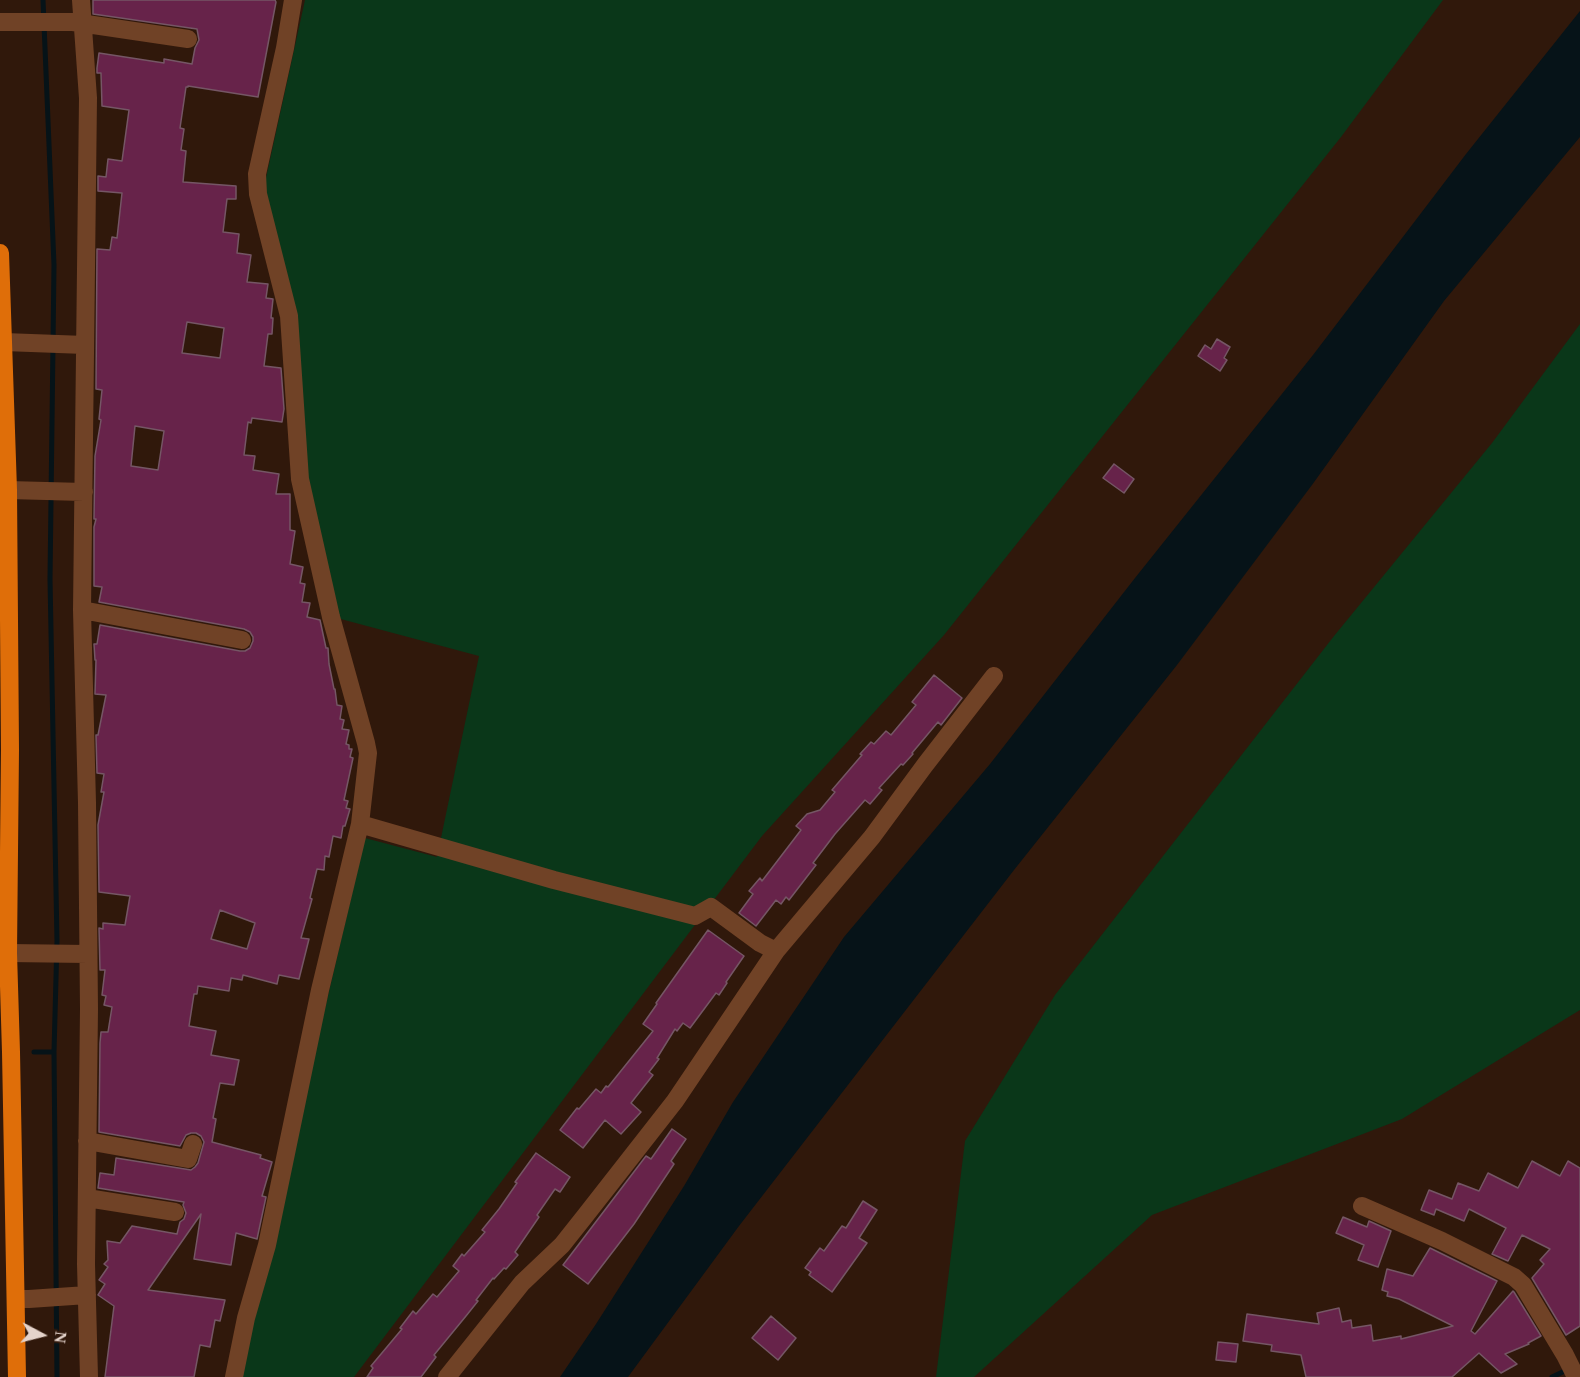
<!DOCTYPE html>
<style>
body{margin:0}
#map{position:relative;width:1580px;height:1377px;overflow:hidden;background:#30180b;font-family:Georgia,serif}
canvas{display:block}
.north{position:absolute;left:12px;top:1305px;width:60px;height:60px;-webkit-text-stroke:4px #30180b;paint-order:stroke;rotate:97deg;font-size:16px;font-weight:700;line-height:24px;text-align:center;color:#e4d3cb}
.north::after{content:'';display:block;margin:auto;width:21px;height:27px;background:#e4d3cb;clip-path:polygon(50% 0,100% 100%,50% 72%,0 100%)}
</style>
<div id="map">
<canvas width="1580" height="1377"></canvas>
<div class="north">N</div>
</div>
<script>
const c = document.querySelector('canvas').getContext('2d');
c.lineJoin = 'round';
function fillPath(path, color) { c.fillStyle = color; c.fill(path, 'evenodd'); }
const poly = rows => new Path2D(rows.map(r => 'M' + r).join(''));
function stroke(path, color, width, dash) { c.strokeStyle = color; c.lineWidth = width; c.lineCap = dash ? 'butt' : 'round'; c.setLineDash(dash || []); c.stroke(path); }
fillPath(poly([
 [305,0,1443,0,1341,137,944,635,762,836,354,1377,240,1377,269,1247,365,838,437,857,479,656,337,618,305,489,294,319,262,196],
 [1580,324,1580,1010,1402,1119,1152,1215,974,1377,936,1377,965,1141,1055,995,1334,636,1492,443]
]), '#0a3719');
fillPath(poly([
 [1580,11,1580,137,1444,301,1312,485,1177,665,1014,870,739,1226,628,1377,560,1377,596,1324,684,1186,733,1102,844,937,990,764,1135,578,1313,355,1466,154]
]), '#061318');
stroke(poly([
 [43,0,54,265,50,579,57,941,54,1052,57,1377],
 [34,1052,54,1052],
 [1552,1377,1569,1369]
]), '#061318', 5);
const building = poly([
 [93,0,275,0,276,2,258,97,188,86,188,87,186,87,180,128,184,129,181,150,186,151,183,182,236,186,236,199,227,199,223,232,239,234,237,253,251,255,247,282,268,284,266,298,273,299,271,318,273,318,272,334,268,334,264,366,281,368,284,409,282,422,252,418,251,423,248,422,244,455,255,456,253,470,279,474,276,494,290,494,290,530,295,531,290,564,303,567,300,583,305,584,302,602,310,603,307,617,320,620,326,648,328,648,329,664,334,689,335,689,337,705,342,706,340,719,344,720,342,729,349,730,346,744,349,745,349,749,352,749,350,757,353,758,344,800,348,801,346,808,350,809,345,826,343,826,341,838,333,836,329,857,325,856,324,870,317,869,310,898,312,899,301,938,309,939,299,979,279,975,277,984,243,975,242,980,231,978,229,991,198,986,197,994,194,994,189,1026,216,1031,211,1055,239,1060,234,1085,220,1083,213,1118,216,1119,212,1142,261,1155,260,1158,272,1162,262,1196,266,1197,257,1239,236,1233,231,1265,194,1259,201,1214,148,1290,225,1300,220,1321,215,1320,210,1347,200,1345,194,1377,105,1377,114,1306,98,1295,105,1284,99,1280,108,1267,104,1264,108,1260,107,1241,120,1243,132,1226,177,1234,180,1222,184,1219,186,1213,183,1205,184,1202,98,1188,100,1173,114,1175,116,1158,191,1170,195,1167,198,1163,204,1142,201,1136,196,1133,191,1133,186,1135,180,1146,99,1132,100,1043,101,1032,108,1032,112,1007,104,1005,106,996,102,995,105,970,100,970,99,928,103,929,103,923,125,925,130,896,99,892,98,825,104,792,101,792,104,774,97,773,96,735,98,735,106,695,95,694,96,660,95,660,94,644,97,644,100,625,240,651,245,651,250,648,253,641,253,637,250,632,244,629,99,602,102,587,94,586,94,527,96,519,94,519,95,456,101,420,99,419,102,390,96,389,97,249,110,250,112,237,117,238,122,193,98,191,98,176,106,177,108,159,122,161,129,110,102,106,101,73,97,73,97,68,99,53,164,63,164,59,192,64,195,48,199,40,197,29,93,14,93,0],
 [187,322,224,328,220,358,182,353,187,322],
 [135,426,164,431,158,470,131,466,135,426],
 [220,910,255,923,247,949,211,939,220,910],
 [1217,339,1230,347,1224,358,1227,360,1220,371,1198,356,1205,345,1211,349,1217,339],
 [1114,464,1134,479,1124,493,1103,478,1114,464],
 [934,675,962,698,941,725,938,722,912,753,913,754,903,765,901,764,879,788,882,790,870,804,865,800,835,834,813,863,816,865,789,900,786,897,781,904,776,900,756,926,739,913,753,894,749,891,760,878,762,881,801,830,796,826,807,814,820,810,835,792,832,790,862,755,860,754,871,742,874,744,886,731,891,735,916,705,912,702,934,675],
 [708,930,744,956,726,982,727,983,719,995,716,993,690,1028,683,1023,677,1031,675,1029,657,1058,659,1059,649,1072,653,1075,631,1103,641,1112,621,1134,605,1120,583,1148,560,1130,577,1108,579,1109,596,1089,601,1093,606,1086,608,1087,653,1031,643,1024,657,1004,656,1003,708,930],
 [672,1129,686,1139,671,1161,674,1164,634,1224,588,1284,563,1265,646,1156,651,1159,672,1129],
 [536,1153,570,1177,560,1192,555,1189,537,1215,539,1217,515,1252,518,1255,506,1269,504,1268,494,1279,493,1278,476,1300,478,1301,466,1316,434,1355,436,1357,421,1377,367,1377,373,1368,371,1366,402,1329,400,1328,413,1311,416,1314,433,1294,437,1297,459,1271,453,1266,462,1254,464,1256,485,1232,482,1230,499,1209,517,1183,515,1182,536,1153],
 [1532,1161,1560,1176,1568,1161,1580,1168,1580,1326,1566,1335,1532,1278,1544,1264,1540,1260,1550,1249,1522,1235,1508,1261,1492,1254,1506,1228,1469,1209,1464,1221,1436,1209,1434,1215,1421,1210,1429,1190,1452,1199,1458,1183,1479,1191,1488,1173,1518,1188,1532,1161],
 [863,1201,877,1210,859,1238,867,1243,832,1292,809,1275,811,1272,805,1268,820,1248,824,1251,842,1226,846,1228,863,1201],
 [1343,1217,1367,1227,1369,1221,1391,1231,1378,1267,1358,1260,1364,1245,1336,1233,1343,1217],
 [1430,1248,1497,1281,1471,1331,1475,1334,1513,1291,1514,1292,1541,1336,1528,1343,1529,1344,1505,1354,1517,1364,1501,1373,1479,1353,1452,1377,1306,1377,1301,1355,1271,1351,1272,1345,1243,1341,1247,1314,1319,1324,1317,1313,1339,1308,1342,1322,1351,1320,1352,1328,1371,1325,1373,1341,1401,1336,1401,1339,1453,1326,1399,1299,1387,1296,1388,1292,1382,1290,1387,1269,1413,1276,1430,1248],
 [771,1316,796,1338,778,1360,752,1338,771,1316],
 [1218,1342,1238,1344,1236,1362,1216,1360,1218,1342]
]);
fillPath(building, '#67234a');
stroke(building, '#755665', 1.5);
stroke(poly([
 [81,0,88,98,82,610,87,803,89,1009,86,1264,89,1377],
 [293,0,285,48,257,174,258,194,289,316,300,479,331,617,366,743,368,753,360,824],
 [0,22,73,22,188,39],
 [4,342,85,345],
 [8,490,84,492],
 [82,610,242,640],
 [8,953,88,954],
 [87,1141,188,1159,193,1144],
 [87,1198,175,1212],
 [1362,1206,1442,1241,1514,1277,1523,1285,1565,1355,1576,1377],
 [16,1299,29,1299,87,1295],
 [234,1377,246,1318,267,1245,320,990,360,824,554,880,695,916,711,907,760,943,776,951],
 [447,1377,522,1283,562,1245,585,1216,675,1101,776,951,872,837,925,765,994,676]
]), '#704226', 18);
stroke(poly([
 [0,253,8,490,10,750,8,953,11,1052,17,1377]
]), '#df6e09', 18);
</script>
